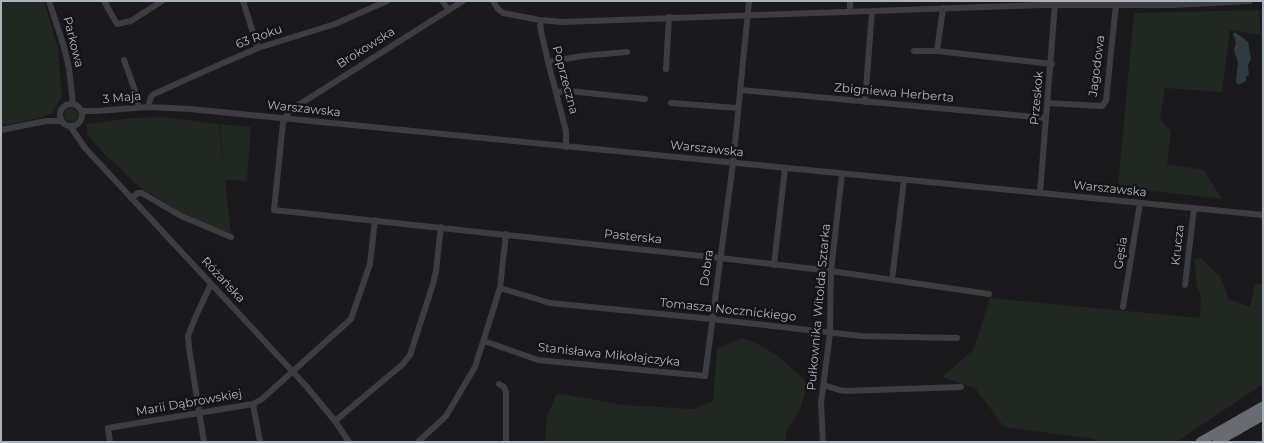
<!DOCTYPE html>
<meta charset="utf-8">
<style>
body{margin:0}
#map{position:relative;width:1264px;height:443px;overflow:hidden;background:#1a1a1d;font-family:Montserrat,sans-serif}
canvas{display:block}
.frame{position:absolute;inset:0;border:2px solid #adb3bc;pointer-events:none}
</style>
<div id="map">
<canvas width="1264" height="443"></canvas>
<div class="frame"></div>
</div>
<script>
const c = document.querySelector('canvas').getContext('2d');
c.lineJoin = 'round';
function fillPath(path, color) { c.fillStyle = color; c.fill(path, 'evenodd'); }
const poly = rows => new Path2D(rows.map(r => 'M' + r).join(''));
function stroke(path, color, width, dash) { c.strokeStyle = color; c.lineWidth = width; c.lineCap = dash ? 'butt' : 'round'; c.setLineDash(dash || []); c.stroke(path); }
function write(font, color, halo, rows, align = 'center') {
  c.font = font + ' Montserrat,sans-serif'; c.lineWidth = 5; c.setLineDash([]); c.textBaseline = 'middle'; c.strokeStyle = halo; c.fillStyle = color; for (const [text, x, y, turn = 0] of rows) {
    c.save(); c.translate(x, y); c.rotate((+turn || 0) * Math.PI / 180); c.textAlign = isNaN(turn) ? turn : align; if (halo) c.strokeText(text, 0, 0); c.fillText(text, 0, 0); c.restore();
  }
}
fillPath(poly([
 [1,1,44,1,58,49,62,97,52,113,39,118,1,126],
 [1259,10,1261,35,1230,30,1222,92,1165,88,1160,119,1171,131,1167,164,1204,170,1222,199,1118,187,1134,13],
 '64 115a7 7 0 1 1 14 0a7 7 0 1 1-14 0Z',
 [163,117,219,124,224,173,220,124,251,127,247,179,246,181,225,180,231,233,204,224,178,211,137,185,115,163,108,158,87,134,87,124,131,118],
 [1194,259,1202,259,1220,277,1229,299,1250,307,1255,283,1263,285,1263,384,1176,442,1096,442,1094,439,1004,427,975,388,942,377,973,350,990,298,1200,318,1201,296,1197,286],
 [741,338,754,342,778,356,808,383,800,409,786,432,786,442,545,442,547,416,557,393,623,405,694,409,713,401,717,349]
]), '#202821');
fillPath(poly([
 [1235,32,1248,42,1251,59,1248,65,1249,75,1246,77,1246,81,1238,85,1236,81,1238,63,1234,50,1236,43,1233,34]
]), '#303b41');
stroke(poly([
 [49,1,64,47,69,68,73,104],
 [104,1,117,24,131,21,162,1],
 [243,1,258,48],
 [442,1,449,10],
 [463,1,289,111,283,123,274,210,720,258,831,271,989,294],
 [493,1,498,9,503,13,540,20,562,22,1041,5,1173,5,1250,1],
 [850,1,850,11],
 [540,20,541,31,548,62,566,131,566,147],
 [914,51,937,51,1052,64],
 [937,51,943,8],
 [124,60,137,96,138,107],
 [548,62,582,56,627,52],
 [666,69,669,17],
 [741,90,1046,118],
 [556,92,569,91,645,99],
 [865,102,872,11],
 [671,103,738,108],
 [1047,103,1102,106,1106,101,1116,4],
 '60 115a11 11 0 1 1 22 0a11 11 0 1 1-22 0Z',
 [148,107,151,97,154,94,223,63,258,48,335,24,387,1],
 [82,111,97,111,148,107,190,109,1263,215],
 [70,126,85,148,306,386,335,421,349,442],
 [1,130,46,121,61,121],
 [1040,193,1055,4],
 [131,198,138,193,142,193,181,216,231,237],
 [774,265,785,168],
 [892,280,904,180],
 [1185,285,1194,208],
 [500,288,550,303,712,319,861,336,957,338],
 [1123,307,1140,203],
 [484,341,538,360,705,376,733,163,749,1],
 [499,384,504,387,506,392,506,442],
 [824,385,839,390,846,391,961,387],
 [253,404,260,442],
 [335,421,403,364,410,355,433,284,436,271,441,227],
 [110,442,108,428,253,404,262,399,351,319,370,264,375,220],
 [204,442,189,348,188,336,195,318,211,284],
 [418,442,446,416,475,367,500,288,506,234],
 [823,442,821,403,830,333,831,271,842,174]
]), '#3b3d42', 6);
stroke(poly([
 [1200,442,1263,406],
 [1217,442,1263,416]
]), '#676b73', 9);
write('12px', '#adb3bc', '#151518', [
 ["63 Roku",259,37,-20],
 ["Parkowa",73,42,76],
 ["Brokowska",366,48,-32],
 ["Jagodowa",1097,66,-83],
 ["Poprzeczna",565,80,75],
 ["Zbigniewa Herberta",894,93,5],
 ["3 Maja",122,98,-5],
 ["Przeskok",1037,98,-85],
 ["Warszawska",304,109,6],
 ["Warszawska",707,149,6],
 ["Warszawska",1110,189,6],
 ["Pasterska",633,237,6],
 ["Krucza",1178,245,-84],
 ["Gęsia",1121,253,-81],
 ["Dobra",707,268,-82],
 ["Różańska",223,280,47],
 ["Pułkownika Witolda Sztarka",819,307,-85],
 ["Tomasza Nocznickiego",728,310,6],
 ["Stanisława Mikołajczyka",609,355,6],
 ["Marii Dąbrowskiej",189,403,-10]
]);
</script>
